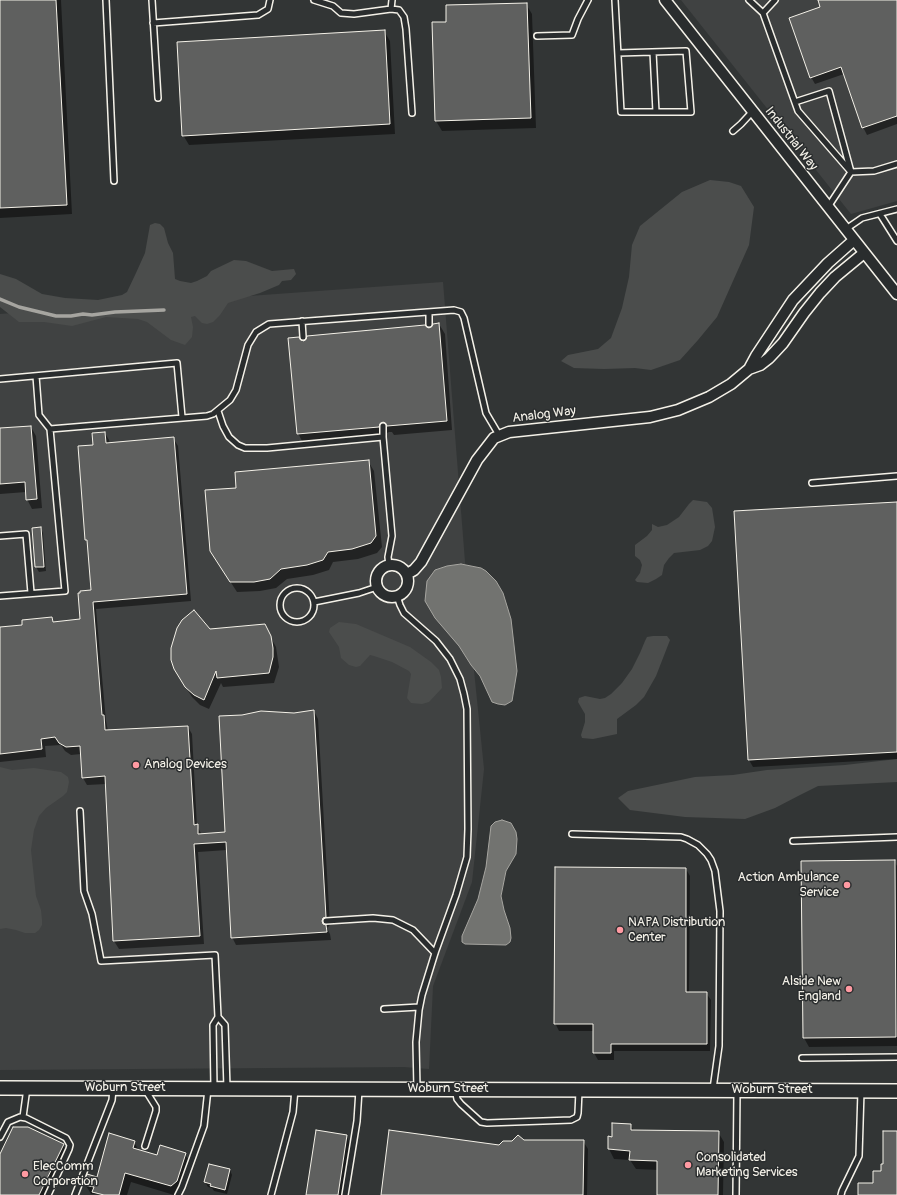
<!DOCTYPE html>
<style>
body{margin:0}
canvas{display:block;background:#323535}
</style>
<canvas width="897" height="1195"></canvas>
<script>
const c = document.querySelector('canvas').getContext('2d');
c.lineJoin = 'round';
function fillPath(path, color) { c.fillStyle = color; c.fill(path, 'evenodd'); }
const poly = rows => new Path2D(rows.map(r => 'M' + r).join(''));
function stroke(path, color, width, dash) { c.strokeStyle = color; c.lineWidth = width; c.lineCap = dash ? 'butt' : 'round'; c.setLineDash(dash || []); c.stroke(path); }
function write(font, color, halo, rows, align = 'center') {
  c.font = font + ' Pangolin,sans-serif'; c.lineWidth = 3; c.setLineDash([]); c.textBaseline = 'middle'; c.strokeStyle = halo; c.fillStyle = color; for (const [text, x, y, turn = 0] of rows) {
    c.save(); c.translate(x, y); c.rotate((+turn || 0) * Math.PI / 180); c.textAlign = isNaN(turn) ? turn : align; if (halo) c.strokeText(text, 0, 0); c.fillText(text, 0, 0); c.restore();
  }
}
fillPath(poly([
 [681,0,897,0,897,201,851,214],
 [443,282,472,651,484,769,472,882,433,986,429,1069,404,1067,0,1070,0,314]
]), '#404242');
fillPath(poly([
 [710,180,729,182,741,186,754,207,749,245,717,317,698,340,680,360,651,370,635,368,604,369,574,368,561,361,568,355,598,349,611,338,622,308,629,277,632,245,640,226,682,192],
 [155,223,160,224,164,228,168,243,173,253,175,279,180,281,191,283,197,281,207,276,211,271,234,260,246,261,272,271,294,269,296,274,291,280,282,281,279,285,260,293,228,303,220,315,213,322,207,324,202,323,195,316,191,317,193,327,192,337,185,345,171,340,147,322,138,319,106,317,72,326,44,322,19,322,0,307,0,274,16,279,42,294,65,298,98,300,122,295,127,292,136,273,145,253,150,225],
 [693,500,707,502,712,508,715,527,712,541,708,546,700,550,674,553,669,558,664,565,662,575,656,579,648,583,637,582,635,580,640,573,642,565,640,560,635,556,635,545,647,536,652,530,652,524,658,527,667,525,679,517,689,504],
 [339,622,356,624,410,647,431,662,439,670,441,677,442,688,429,702,422,704,411,703,407,698,411,674,409,671,392,662,374,656,370,655,360,666,356,667,349,665,341,658,339,647,329,632,330,628],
 [653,636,667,636,670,640,656,676,644,697,636,705,617,719,617,734,593,739,582,738,581,735,585,722,585,714,578,702,579,698,585,696,600,699,605,698,611,694,622,683,632,669,640,653,645,641,647,637],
 [897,759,897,782,818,786,800,795,775,808,745,819,685,817,630,810,618,798,628,791,695,777,733,775,767,770,845,765],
 [0,767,12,770,34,768,61,772,68,777,69,782,67,792,63,796,46,808,39,816,34,830,31,850,36,896,41,910,42,920,42,925,39,930,35,933,25,933,16,930,6,928,0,929]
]), '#4b4d4c');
const water = poly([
 [461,564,481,568,486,571,496,581,503,593,511,619,517,671,512,701,505,705,498,704,492,702,480,676,471,665,459,646,435,618,425,601,427,581,435,570,447,566,461,564],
 [502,820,511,823,516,832,517,839,516,854,506,871,501,896,504,910,510,928,511,938,510,942,506,945,465,944,462,942,462,936,478,899,486,867,491,826,495,822,502,820]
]);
fillPath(water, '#727370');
stroke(water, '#a6a5a0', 1);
fillPath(poly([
 [0,0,61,0,72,214,0,218],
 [819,0,897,0,897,124,867,135,863,127,844,74,815,84,811,77,821,8],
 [526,4,532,14,536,128,442,131,436,121,433,23,447,23],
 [384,31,390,41,395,134,189,145,183,135],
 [439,324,445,334,452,430,394,435,392,432,389,432,385,434,384,436,303,443,298,433,300,341,304,342,430,329],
 [31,427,36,436,42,508,32,509,27,499,26,492,0,494,0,429],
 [105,433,109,440,110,444,173,438,178,446,191,601,96,609,106,721,108,731,188,727,192,734,197,826,202,835,226,833,294,714,314,711,318,719,330,925,327,928,330,934,331,940,236,945,232,937,227,850,198,852,204,944,119,949,114,941,106,784,87,785,83,778,81,754,71,755,65,751,61,745,45,746,46,757,0,762,0,628,23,626,52,618,54,623,81,620,92,591,88,543,86,540,94,446],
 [368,461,374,471,382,547,377,553,358,559,333,562,329,570,313,575,287,579,276,588,260,591,237,592,217,561,237,489],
 [897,503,897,759,753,767,749,760],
 [41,528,43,533,46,571,39,572,36,567],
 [210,630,270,636,276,647,279,667,274,683,223,687,221,683,209,709,200,705,192,697,181,680],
 [894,861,897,866,897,1046,809,1047,804,1038],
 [686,869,690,876,689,993,706,993,711,1000,710,1051,614,1051,614,1060,598,1060,594,1053,594,1031,559,1031,555,1023],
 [631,1125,634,1131,718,1132,724,1142,723,1195,658,1195,658,1170,636,1169,630,1160,614,1159,609,1149,609,1138,613,1138],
 [346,1136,352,1146,345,1195,307,1195],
 [523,1141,583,1141,588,1149,587,1195,382,1195,499,1146],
 [134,1142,139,1151,158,1156,185,1154,191,1164,178,1195,174,1195,131,1182,127,1195,91,1194,85,1184,97,1178],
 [63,1145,69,1155,50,1195,0,1195,0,1156],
 [230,1170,232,1175,227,1194,214,1191,212,1188,208,1187,205,1182]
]), '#0007');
stroke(poly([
 [0,299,19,307,56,316,71,316,83,314,92,315,115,312,164,310]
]), '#a6a5a0', 3.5);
const building = poly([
 [0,0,56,0,67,205,0,208,0,0],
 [818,0,897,0,897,116,862,128,841,67,810,78,789,18,820,7,818,0],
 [527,3,531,118,435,121,432,22,446,22,446,5,527,3],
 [385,30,390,124,182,136,177,42,385,30],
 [439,323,447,421,387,426,385,423,383,422,380,424,379,427,297,434,288,338,299,337,301,340,304,341,306,339,307,336,425,325,427,327,429,328,432,326,433,324,439,323],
 [31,426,37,499,26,500,25,482,0,484,0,428,31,426],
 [105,432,106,443,174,437,187,594,93,602,102,715,104,715,105,730,188,726,194,825,198,824,198,834,225,832,219,716,242,715,261,711,294,713,314,710,326,917,323,918,322,921,323,924,326,925,327,932,231,938,226,842,194,844,200,936,113,941,105,776,82,778,80,746,66,747,59,743,55,737,41,739,42,749,0,754,0,627,22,625,22,620,52,617,53,622,80,619,78,593,80,593,80,591,91,590,87,540,85,540,78,446,93,445,92,433,105,432],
 [369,460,376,536,371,543,352,549,328,552,323,560,307,565,281,569,270,579,254,582,230,582,210,551,205,490,236,488,235,472,369,460],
 [897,502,897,752,748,760,734,511,897,502],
 [41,527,44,567,35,567,32,528,41,527],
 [194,610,210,629,265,624,271,636,273,648,273,657,269,673,217,678,216,671,204,700,194,695,185,687,174,669,171,660,171,648,177,628,182,620,194,610],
 [895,860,896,1037,803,1038,801,861,895,860],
 [555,867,686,868,686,992,707,992,707,1044,611,1044,611,1053,593,1053,593,1024,554,1024,555,867],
 [612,1123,631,1124,631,1130,719,1131,718,1195,657,1195,657,1161,629,1160,630,1151,608,1149,608,1136,612,1137,612,1123],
 [13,1127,28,1127,64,1144,39,1195,0,1195,0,1154,13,1127],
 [316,1130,347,1135,338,1195,306,1195,316,1130],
 [389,1130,499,1145,503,1141,512,1141,518,1135,524,1140,584,1140,583,1195,381,1195,389,1130],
 [883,1131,897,1131,897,1195,858,1195,858,1183,873,1183,873,1171,881,1171,881,1164,883,1164,883,1131],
 [109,1133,135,1141,133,1148,157,1155,160,1145,186,1153,177,1181,171,1186,125,1173,119,1195,104,1195,92,1192,94,1187,84,1185,85,1180,87,1174,97,1177,109,1133],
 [209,1164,230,1169,225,1190,210,1186,211,1184,204,1182,209,1164]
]);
fillPath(building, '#5f605f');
stroke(building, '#f4f1e8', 1);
const service = poly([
 [106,0,114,181],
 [152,0,158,98],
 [314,0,333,6,341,13,354,14,391,9,399,10,404,17,406,29,412,113],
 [615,0,621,112,691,112,686,51,618,53],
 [749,0,763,13,798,111,851,172,828,207],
 [391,9,392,0],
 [763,13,775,0],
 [153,23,258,15,268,9,270,0],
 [537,36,572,35,578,19,588,0],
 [653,52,656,112],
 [795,102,829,91,851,172,874,171,897,164],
 [733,131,741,124,753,111],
 [880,214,897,241],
 [846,229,862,218,897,209],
 [429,312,429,324],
 [302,321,303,337],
 [36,376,39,415,50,429],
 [0,379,177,363,182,417],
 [218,411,223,426,229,437,238,445,245,448,267,448,383,437,392,536,388,557,389,566],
 [383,426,383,437],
 [812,483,897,476],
 [0,536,26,534,31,593],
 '280 605a17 17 0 1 1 34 0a17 17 0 1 1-34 0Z',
 [0,596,65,591,50,429,207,416,213,414,230,400,236,390,248,345,256,332,269,324,454,310,461,312,464,318,486,413,499,435],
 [397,596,400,605,404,613,436,641,450,659,460,679,464,694,467,709,468,829,467,857,456,895,435,953,422,995,419,1010,416,1042,417,1089],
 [314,602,359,593,377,587],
 [80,811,84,891,92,914,101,961,215,955,218,1017,213,1025,214,1088],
 [572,834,681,837,687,839,698,845,707,854,711,860,715,871,720,911,719,1046,713,1089],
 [793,841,897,837],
 [326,921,373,918,393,920,413,930,435,953],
 [384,1009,419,1007],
 [218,1017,225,1025,227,1088],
 [802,1058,897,1057],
 [455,1089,457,1099,461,1104,481,1122,487,1123,571,1120,577,1117,578,1113,579,1091],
 [23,1117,27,1088],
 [0,1137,8,1122,20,1117,26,1118,66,1138,70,1145,69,1149,48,1195],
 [145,1146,156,1111,156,1107,146,1091],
 [75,1195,112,1100,113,1089],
 [178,1195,182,1187,204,1126,208,1089],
 [271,1195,293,1112,295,1089],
 [345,1195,357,1121,359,1090],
 [736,1195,737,1091],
 [841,1195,842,1191,859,1156,861,1091]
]);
const minor = poly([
 [665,0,897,294],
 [749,369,756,356,793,300,828,263,854,240],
 '376 581a16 16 0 1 1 32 0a16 16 0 1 1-32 0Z',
 [407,574,414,570,421,562,477,460,494,438,509,432,650,417,678,410,709,397,731,384,749,369,760,365,769,358,783,343,804,313,820,293,835,277,864,253]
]);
const tertiary = poly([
 [0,1088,897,1091]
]);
stroke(service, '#f4f1e8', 8);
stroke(minor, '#f4f1e8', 13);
stroke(tertiary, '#f4f1e8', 16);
stroke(service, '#2a2d2e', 5);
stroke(minor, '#2a2d2e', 10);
stroke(tertiary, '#2a2d2e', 13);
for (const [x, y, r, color] of [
 [136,765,4,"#ff9aa2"],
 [847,885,4,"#ff9aa2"],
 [620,930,4,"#ff9aa2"],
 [849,989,4,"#ff9aa2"],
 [688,1165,4,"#ff9aa2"],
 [25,1174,4,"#ff9aa2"]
]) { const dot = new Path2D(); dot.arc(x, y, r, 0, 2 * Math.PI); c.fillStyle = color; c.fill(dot); stroke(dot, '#2a2d2e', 1.5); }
write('13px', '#f4f1e8', '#2a2d2e', [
 ["Industrial Way",791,139,52],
 ["Analog Way",544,415,-7],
 ["Woburn Street",125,1088],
 ["Woburn Street",448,1089],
 ["Woburn Street",772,1090]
]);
write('13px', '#f4f1e8', '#2a2d2e', [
 ["Analog Devices",144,765],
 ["Action Ambulance",839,878,"right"],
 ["Service",839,893,"right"],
 ["NAPA Distribution",628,923],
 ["Center",628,938],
 ["Alside New",841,982,"right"],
 ["England",841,997,"right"],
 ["Consolidated",696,1158],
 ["Marketing Services",696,1173],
 ["ElecComm",33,1167],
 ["Corporation",33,1182]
], 'left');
</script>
